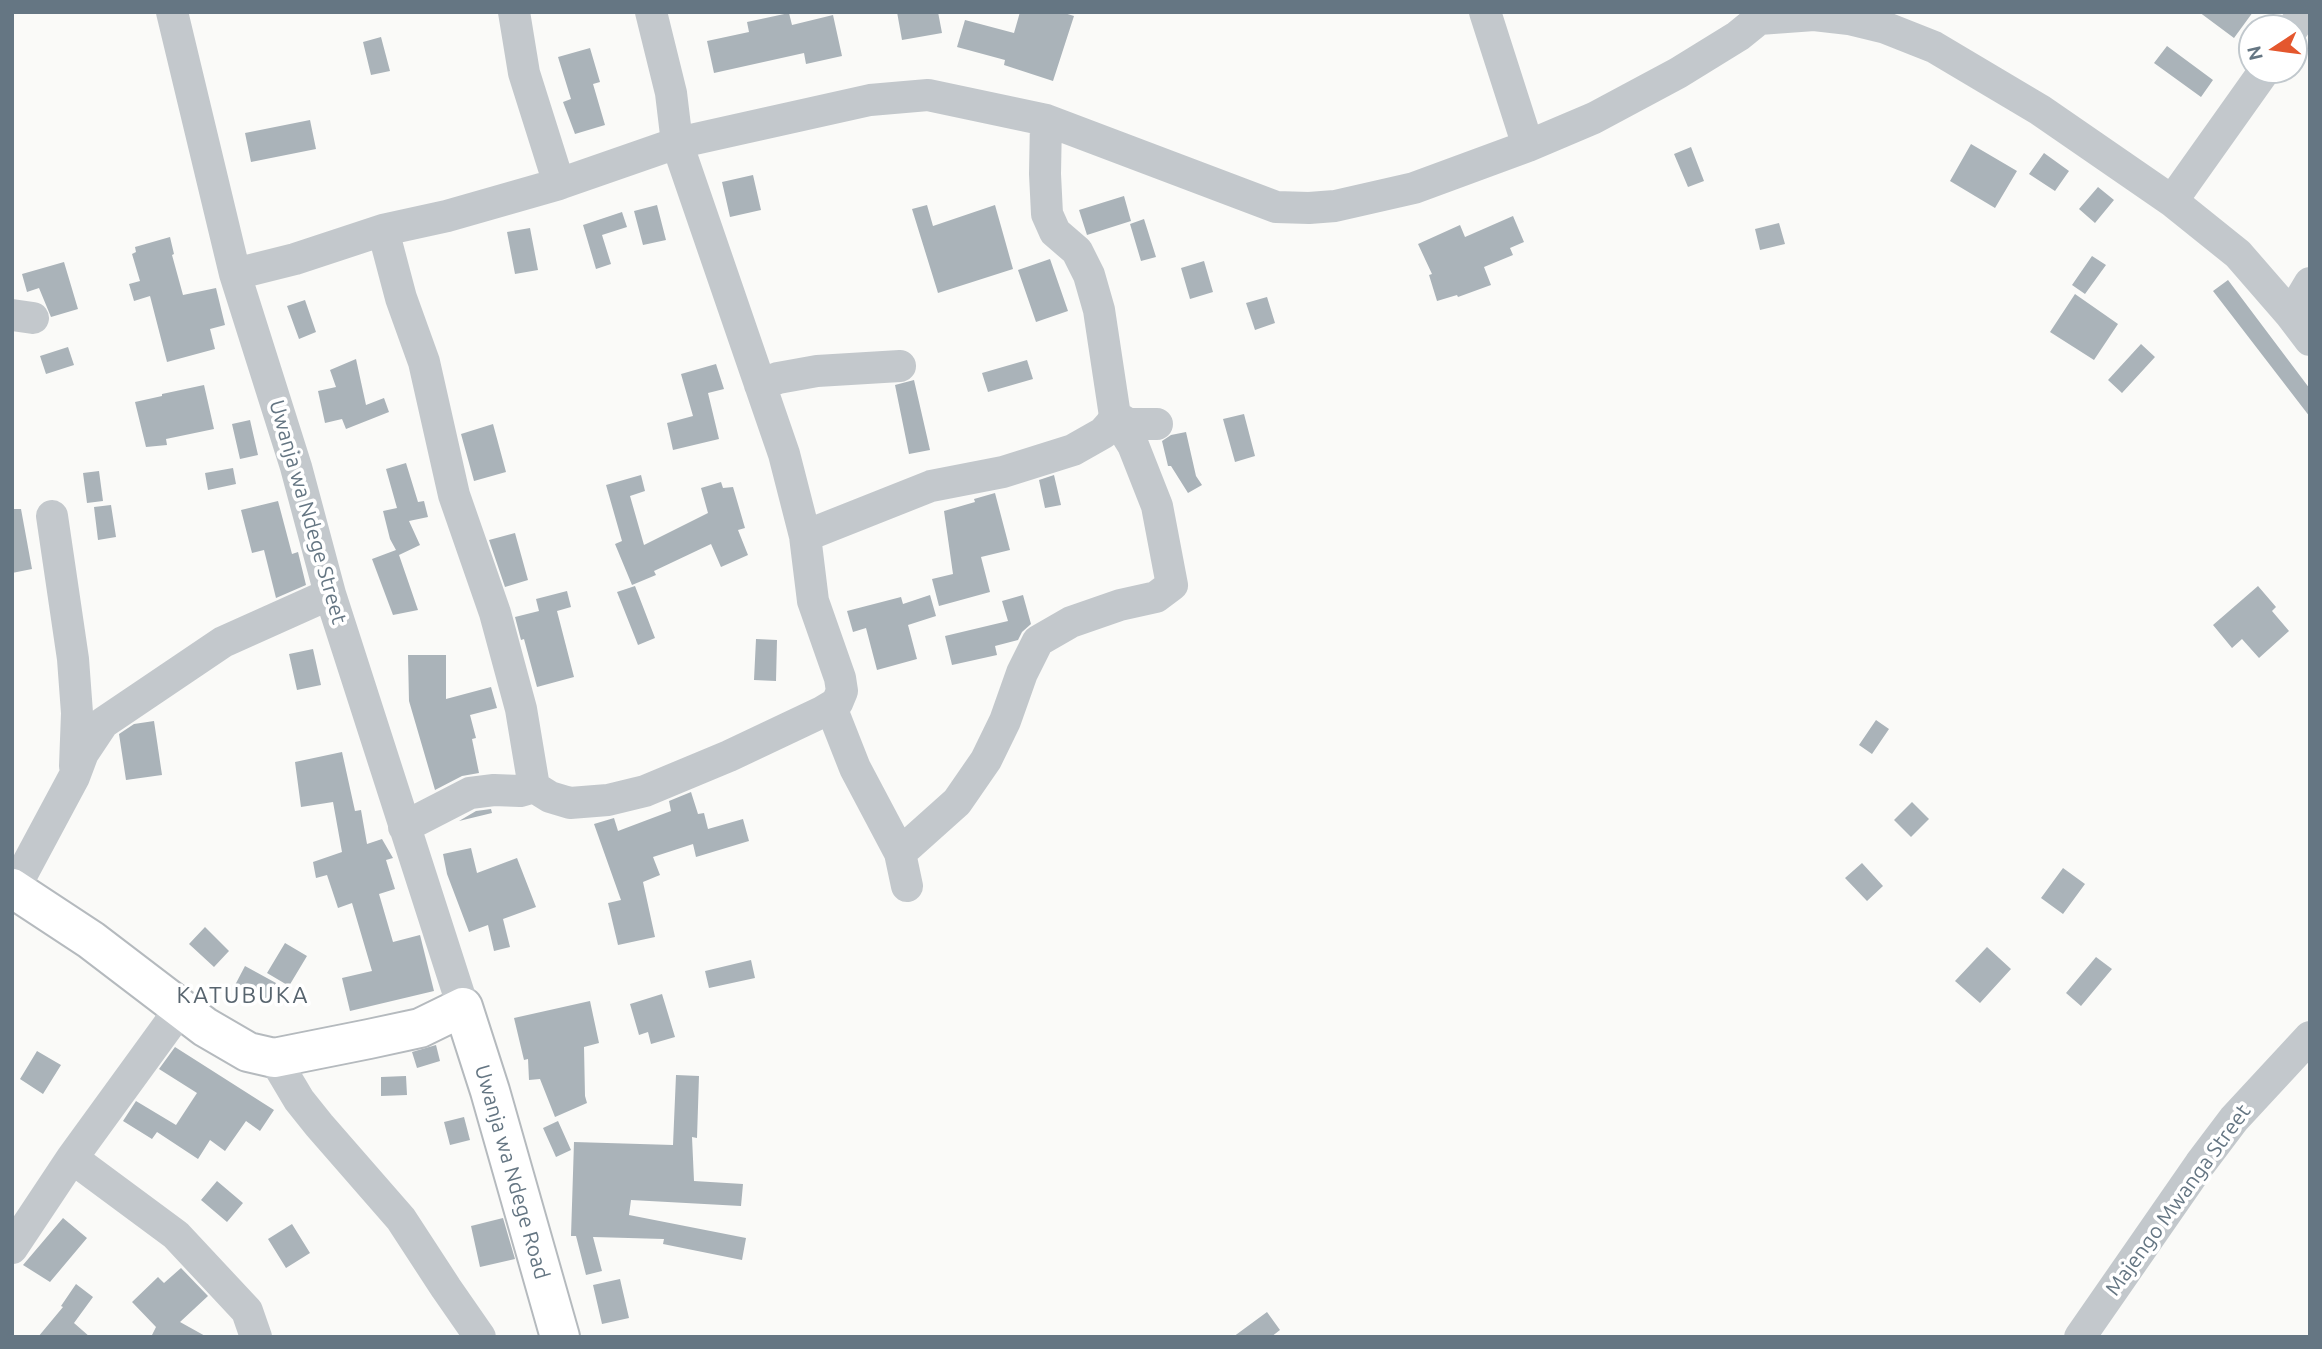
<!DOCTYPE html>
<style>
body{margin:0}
#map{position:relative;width:2322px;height:1349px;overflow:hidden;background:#fafaf8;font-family:Ubuntu,sans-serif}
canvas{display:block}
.frame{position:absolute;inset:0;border:14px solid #657683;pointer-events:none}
.north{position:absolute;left:2238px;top:14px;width:70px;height:70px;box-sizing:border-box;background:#fff;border:2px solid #c1c8cd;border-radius:50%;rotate:257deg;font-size:19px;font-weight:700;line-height:28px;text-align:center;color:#657683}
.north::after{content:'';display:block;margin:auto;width:24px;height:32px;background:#e4572e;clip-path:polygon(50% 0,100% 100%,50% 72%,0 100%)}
</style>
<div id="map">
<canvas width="2322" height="1349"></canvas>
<div class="frame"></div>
<div class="north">N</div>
</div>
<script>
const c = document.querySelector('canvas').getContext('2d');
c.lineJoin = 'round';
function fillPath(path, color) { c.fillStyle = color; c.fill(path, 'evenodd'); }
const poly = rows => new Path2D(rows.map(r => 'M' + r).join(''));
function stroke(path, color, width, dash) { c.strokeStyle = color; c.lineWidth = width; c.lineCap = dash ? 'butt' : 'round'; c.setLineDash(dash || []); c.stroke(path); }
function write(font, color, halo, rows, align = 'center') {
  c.font = font + ' Ubuntu,sans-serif'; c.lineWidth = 7; c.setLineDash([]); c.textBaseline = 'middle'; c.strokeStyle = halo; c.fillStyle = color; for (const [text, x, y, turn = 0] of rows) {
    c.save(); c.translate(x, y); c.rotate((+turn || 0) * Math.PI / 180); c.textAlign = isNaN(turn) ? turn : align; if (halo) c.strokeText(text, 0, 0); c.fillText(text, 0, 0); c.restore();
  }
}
fillPath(poly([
 [897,12,938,12,942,33,902,40],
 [1020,12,1061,12,1074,16,1053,81,1004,65,1005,60,957,47,965,20,1014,33],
 [2199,12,2253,12,2234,38],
 [789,13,792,25,833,15,842,56,806,64,804,53,714,73,707,41,749,32,747,22],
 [381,37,390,71,371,75,363,42],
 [2167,46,2213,80,2201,97,2154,63],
 [590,48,600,82,593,84,605,125,575,134,563,102,571,99,558,57],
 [310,120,316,149,251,162,245,133],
 [1971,144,2017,171,1995,208,1950,181],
 [1691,147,1704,181,1688,187,1674,154],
 [2044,153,2069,171,2055,191,2029,174],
 [753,175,761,210,730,217,722,182],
 [2098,187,2114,200,2095,223,2079,209],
 [1124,196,1131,221,1087,235,1079,210],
 [657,205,666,240,643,245,634,211],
 [927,205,933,226,995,205,1013,269,938,293,912,209],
 [622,212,627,227,602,235,611,264,596,269,583,225],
 [1513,216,1524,242,1510,248,1513,255,1484,267,1491,285,1458,297,1457,295,1437,301,1429,275,1432,274,1418,244,1460,225,1465,237],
 [1144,219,1156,257,1141,261,1130,224],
 [1779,223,1785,244,1760,250,1755,229],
 [530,228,538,270,515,274,507,232],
 [170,237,174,254,172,255,183,295,216,288,225,325,210,329,215,349,167,362,150,296,134,301,129,284,140,281,132,254,136,252,135,247],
 [2092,256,2106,265,2085,294,2072,285],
 [1050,259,1068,311,1036,322,1018,270],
 [1204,261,1213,292,1190,299,1181,268],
 [64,262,78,309,51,317,39,288,27,292,22,274],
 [2228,280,2310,389,2310,417,2213,291],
 [2075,294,2118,324,2094,360,2050,332],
 [1267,297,1275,323,1255,330,1246,303],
 [305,300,316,332,299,339,287,306],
 [2141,344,2155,357,2122,393,2108,380],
 [68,347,74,365,46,374,40,356],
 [356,359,366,405,384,398,389,412,346,429,342,419,325,423,318,391,336,387,330,370],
 [1027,360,1033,379,988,392,982,373],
 [716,364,724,389,708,393,719,439,673,450,667,423,693,416,681,374],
 [914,380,930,450,909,454,895,385],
 [204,385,214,429,166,439,167,445,146,447,135,402,162,396,162,394],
 [1244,414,1255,456,1235,462,1223,419],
 [250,420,258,455,240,459,232,424],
 [493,424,506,472,474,481,461,434],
 [1186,432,1196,476,1202,485,1188,493,1171,466,1168,466,1162,441,1171,435],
 [406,463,418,502,424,501,428,517,409,521,420,545,399,555,418,610,393,615,372,559,396,550,390,539,383,511,397,508,386,469],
 [233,468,236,484,208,490,205,473],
 [99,471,103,501,87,503,83,473],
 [641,475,645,491,630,496,644,545,708,513,701,488,721,482,723,488,733,487,745,528,738,530,748,555,721,567,711,544,654,571,656,575,632,585,615,544,622,541,606,485],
 [1054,475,1061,505,1045,508,1039,480],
 [995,493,1010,550,981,557,990,592,939,606,932,579,953,574,944,511,975,502,974,499],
 [278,501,292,554,298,552,306,585,276,598,264,550,252,553,241,510],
 [111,505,116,537,98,540,94,507],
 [12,509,21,509,32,569,12,573],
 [515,533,528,580,505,587,489,540],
 [635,586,655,638,638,645,617,592],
 [2258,586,2276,607,2272,611,2289,631,2259,658,2242,639,2232,648,2213,625],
 [567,591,571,607,557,611,574,677,537,687,524,639,521,640,515,617,539,611,536,599],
 [930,595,936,616,908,625,917,659,877,670,866,628,853,632,847,611,901,597,903,604],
 [1023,595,1031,624,1022,632,1018,640,995,646,997,655,952,665,945,636,1008,621,1002,601],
 [756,639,777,640,776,681,754,680],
 [313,649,321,685,297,690,289,654],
 [408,655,446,655,446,699,491,687,497,708,470,715,476,738,472,739,479,773,462,776,435,790,409,701],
 [1876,720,1889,729,1872,754,1859,745],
 [154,721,162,775,126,780,119,734,134,724],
 [342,752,355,811,361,810,367,844,382,839,393,858,386,860,395,889,379,894,393,942,420,935,434,991,350,1011,342,978,372,971,352,903,338,908,327,875,316,878,313,862,342,852,333,802,301,807,295,762],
 [691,792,698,814,704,813,708,829,743,819,749,841,696,857,693,844,653,857,660,875,643,882,655,937,618,945,608,903,621,900,594,824,614,818,618,831,671,811,669,801],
 [1912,802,1929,819,1911,837,1894,820],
 [491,809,492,813,459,821,476,811],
 [471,848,477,873,517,858,536,907,503,919,510,947,494,951,488,925,469,932,447,874,443,854],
 [1862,863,1883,886,1867,901,1845,878],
 [2063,868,2085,884,2063,914,2041,898],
 [205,927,229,951,214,967,189,944],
 [285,943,307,956,289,986,267,973],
 [1987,947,2011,969,1980,1003,1955,981],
 [2096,957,2112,969,2081,1006,2066,993],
 [751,960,755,978,709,988,705,971],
 [245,966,276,983,264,1004,234,987],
 [662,994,675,1037,651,1044,648,1032,639,1035,630,1004],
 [590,1001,599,1043,584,1047,585,1096,587,1103,555,1117,540,1079,529,1080,528,1059,524,1060,514,1018],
 [436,1045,440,1061,417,1068,412,1052],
 [175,1047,274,1110,260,1131,246,1121,225,1151,210,1140,198,1159,157,1132,152,1139,123,1121,136,1101,176,1125,197,1093,159,1069],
 [37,1051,61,1065,43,1094,20,1079],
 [676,1075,699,1076,697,1138,692,1137,694,1181,743,1184,741,1206,631,1200,629,1215,746,1238,742,1260,663,1244,664,1239,593,1237,602,1271,586,1275,576,1236,571,1236,574,1142,673,1145],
 [406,1076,407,1095,381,1096,381,1077],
 [464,1117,470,1140,450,1145,444,1122],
 [558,1121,571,1150,556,1157,543,1128],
 [217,1181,243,1203,227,1222,201,1200],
 [63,1218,87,1238,50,1282,23,1265],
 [503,1218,515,1259,480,1267,471,1226],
 [292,1224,310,1253,286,1268,268,1239],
 [181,1268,208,1296,180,1322,207,1337,151,1337,156,1327,132,1302,158,1277,164,1283],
 [620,1279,629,1318,602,1324,593,1285],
 [76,1284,93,1297,74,1323,90,1337,38,1337,63,1307,61,1306],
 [1267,1312,1280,1330,1271,1337,1233,1337]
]), '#aab3b9');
const major = poly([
 [12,888,91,940,205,1027,248,1052,274,1058,369,1039,420,1028,463,1007,490,1091,560,1337]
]);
stroke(major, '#b5babe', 42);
stroke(poly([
 [172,12,235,274,296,467,330,594,463,1007],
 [514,12,524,73,559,184],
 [1485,12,1528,146],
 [2293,28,2304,12],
 [2172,201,2265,70],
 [383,230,401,298,424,362,454,495,495,613,521,709,534,787],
 [235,274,295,259,383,230,447,216,559,184,677,143,870,100,928,95,1046,120,1276,207,1309,208,1335,206,1414,188,1528,146,1594,118,1678,73,1738,36,1759,19,1814,15,1849,19,1886,28,1934,47,2040,110,2172,201,2238,254,2291,315,2310,340],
 [12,315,33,318],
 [2291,315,2310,283],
 [760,385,778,378,817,371,900,366],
 [1115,416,1128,424,1157,424],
 [52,516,73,659,77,713,75,766],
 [805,536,931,486,1003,472,1073,450,1103,433,1111,424,1115,416,1099,310,1089,275,1077,251,1055,232,1047,214,1045,174,1046,120],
 [831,707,855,768,900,853,907,886],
 [404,827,470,793,494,790,520,791,534,787,550,797,570,803,608,800,645,791,729,756,822,712,837,703,842,691,840,678,813,601,805,536,784,454,677,143,671,93,651,12],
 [900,853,957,802,986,760,1005,721,1022,673,1038,641,1071,622,1120,605,1156,597,1172,585,1157,506,1133,445,1115,416],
 [14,889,74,777,83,753,103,723,223,642,330,594],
 [274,1058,299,1100,319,1125,401,1219,446,1288,480,1337],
 [72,1158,176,1235,247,1311,256,1337],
 [12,1248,72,1158,181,1008],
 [2080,1337,2200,1164,2234,1119,2310,1037]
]), '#c3c8cc', 32);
stroke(major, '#fff', 38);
write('21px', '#657683', '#fff', [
 ["Uwanja wa Ndege Street",308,512,74],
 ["Uwanja wa Ndege Road",512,1172,74],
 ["Majengo Mwanga Street",2178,1200,-54]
]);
c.letterSpacing = '2px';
write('23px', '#57646e', '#fff', [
 ["KATUBUKA",243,995]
]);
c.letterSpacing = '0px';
</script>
